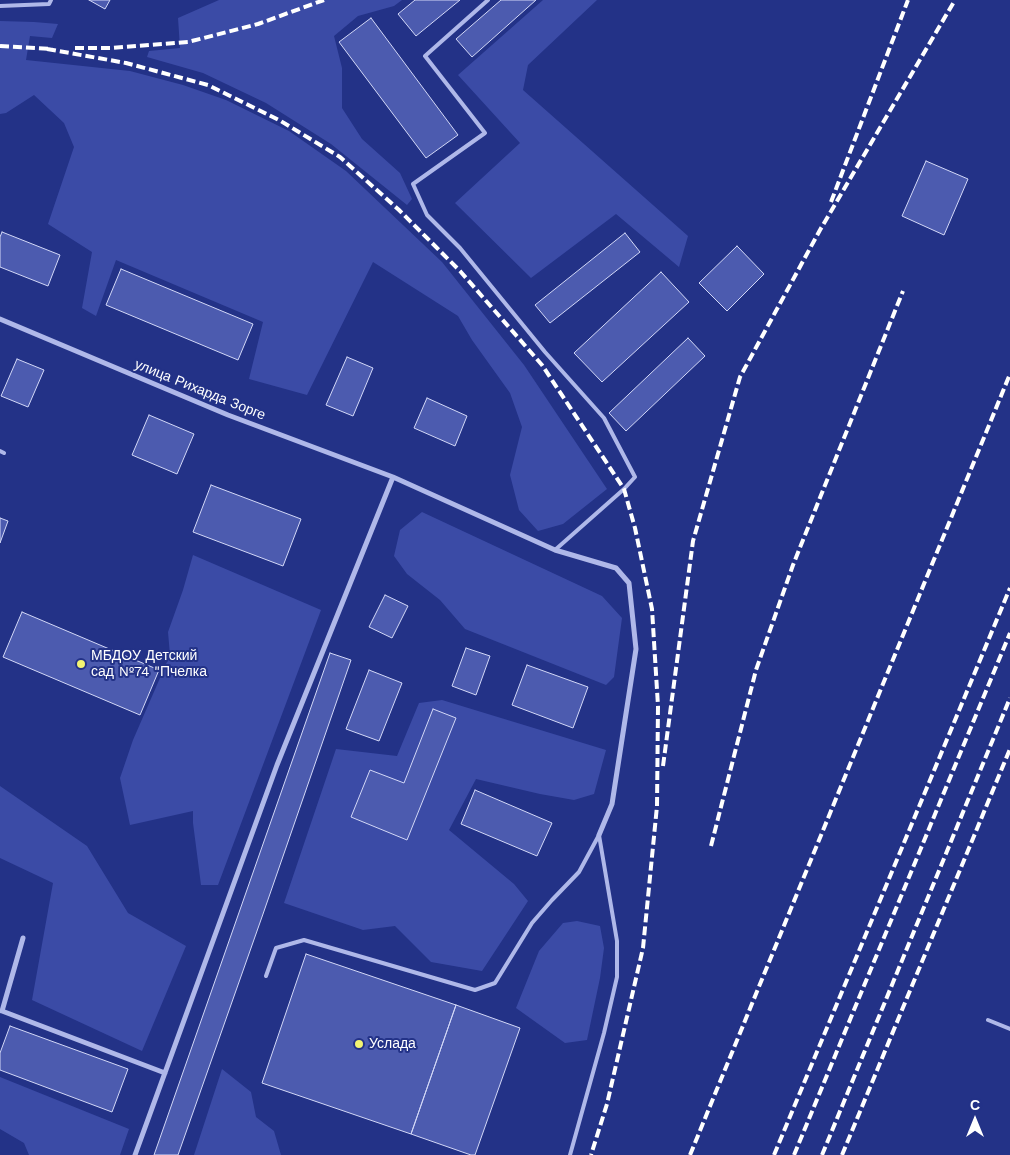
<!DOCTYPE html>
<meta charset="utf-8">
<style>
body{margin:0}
#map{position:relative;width:1010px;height:1155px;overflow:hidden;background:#233287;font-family:"Work Sans",sans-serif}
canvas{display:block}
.north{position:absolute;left:950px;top:1095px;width:50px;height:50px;-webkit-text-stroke:4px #233287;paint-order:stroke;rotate:0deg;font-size:14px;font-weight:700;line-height:20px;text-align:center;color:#fff}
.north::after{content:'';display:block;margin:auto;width:18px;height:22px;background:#fff;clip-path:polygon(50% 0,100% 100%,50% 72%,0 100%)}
</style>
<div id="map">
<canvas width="1010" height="1155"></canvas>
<div class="north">С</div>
</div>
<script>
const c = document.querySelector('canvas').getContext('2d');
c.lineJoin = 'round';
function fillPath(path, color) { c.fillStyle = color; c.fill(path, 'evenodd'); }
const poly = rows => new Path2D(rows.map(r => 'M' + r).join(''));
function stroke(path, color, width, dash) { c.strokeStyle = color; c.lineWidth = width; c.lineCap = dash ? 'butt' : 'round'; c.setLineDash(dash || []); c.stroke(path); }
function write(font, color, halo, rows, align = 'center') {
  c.font = font + ' "Work Sans",sans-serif'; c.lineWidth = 4; c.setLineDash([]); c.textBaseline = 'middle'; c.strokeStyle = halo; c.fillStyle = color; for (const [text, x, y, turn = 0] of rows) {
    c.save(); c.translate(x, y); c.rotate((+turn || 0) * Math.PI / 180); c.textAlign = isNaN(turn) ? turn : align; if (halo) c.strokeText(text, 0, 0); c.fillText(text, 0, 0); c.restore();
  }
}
fillPath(poly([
 [219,0,402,0,394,6,358,16,334,36,342,68,342,108,362,139,400,173,412,199,407,205,331,144,266,103,203,73,147,57,149,51,180,48,178,18],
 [543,0,597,0,528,65,523,90,688,236,679,267,616,214,531,278,455,203,520,143,458,75],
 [0,21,34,22,58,24,52,38,30,36,26,60,130,71,183,85,226,100,289,131,346,171,442,262,524,365,607,489,563,524,538,531,519,510,510,475,522,427,510,393,472,340,458,316,373,262,307,395,249,379,263,322,116,260,96,316,82,308,92,252,48,224,74,147,64,123,34,95,6,113,0,114],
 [422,512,602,596,622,618,614,677,606,685,465,629,440,600,407,574,394,556,400,530],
 [193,555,321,610,218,885,201,885,193,823,193,811,130,825,120,778,133,740,170,655,168,632,183,590],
 [442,700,606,750,594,794,574,800,540,794,476,779,449,830,514,884,528,901,482,971,431,962,395,926,363,930,284,903,336,749,397,756,419,703],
 [0,786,87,846,128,913,186,946,142,1051,32,1000,53,883,0,858],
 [577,921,600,926,604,948,600,978,587,1040,565,1043,516,1008,539,951,563,923],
 [222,1069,251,1092,256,1117,274,1131,281,1155,194,1155],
 [0,1077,129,1129,120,1155,29,1155,24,1143,0,1129]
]), '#3b4ba6');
const building = poly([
 [89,0,110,0,105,9,89,0],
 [415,0,460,0,416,36,398,14,415,0],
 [501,0,536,0,472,57,456,39,501,0],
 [371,18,458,135,426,158,339,42,371,18],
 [926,161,968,179,944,235,902,216,926,161],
 [2,232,60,255,48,286,0,267,0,237,2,232],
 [625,233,640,252,550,323,535,305,625,233],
 [737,246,764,274,727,311,699,283,737,246],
 [121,269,253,324,238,360,106,305,121,269],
 [661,272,689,302,602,382,574,353,661,272],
 [688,338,705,356,626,431,609,413,688,338],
 [347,357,373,368,353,416,326,405,347,357],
 [17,359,44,370,28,407,1,396,17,359],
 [427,398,467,416,455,446,414,428,427,398],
 [149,415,194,434,177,474,132,455,149,415],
 [211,485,301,519,283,566,193,532,211,485],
 [0,518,8,521,0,543,0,518],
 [385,595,408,606,392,638,369,627,385,595],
 [22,612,159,670,140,715,3,657,22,612],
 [466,648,490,656,476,695,452,686,466,648],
 [330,653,351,660,263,914,178,1155,154,1155,330,653],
 [527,665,588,687,573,728,512,705,527,665],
 [369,670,402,683,379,741,346,729,369,670],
 [433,709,456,718,407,840,351,817,370,770,404,783,433,709],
 [475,790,552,823,537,856,461,824,475,790],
 [306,954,456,1005,411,1134,262,1083,306,954],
 [456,1005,520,1028,475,1155,471,1155,411,1134,456,1005],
 [10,1026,128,1069,112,1112,0,1070,0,1053,10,1026]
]);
fillPath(building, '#4c5baf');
stroke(building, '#d3d8f7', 1);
stroke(poly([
 [488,0,425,56,485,133,413,184,427,215,460,248,545,352,604,418,635,477,624,489,555,550],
 [0,6,49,4,51,0],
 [0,451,4,453],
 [266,976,276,948,304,940,475,990,495,983,532,923,552,900,579,872,599,835],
 [988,1020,1010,1029],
 [570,1155,604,1033,617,977,617,941,599,835]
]), '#afb8e9', 4);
stroke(poly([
 [0,319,228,415,393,477,555,550,616,568,629,583,636,649,612,804,599,835],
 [23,938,2,1011,165,1073],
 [135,1155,277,765,393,477]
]), '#afb8e9', 5);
stroke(poly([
 [0,46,52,49],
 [75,48,111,48,188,42,258,24,324,0],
 [47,49,126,63,208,85,279,120,340,157,399,210,460,271,542,365,624,489,635,528,652,609,658,706,657,806,643,948,607,1104,591,1155],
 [831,202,908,0],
 [663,766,693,541,740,377,820,230,955,0],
 [711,846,756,670,793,565,903,291],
 [690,1155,1010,374],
 [774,1155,1010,588],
 [794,1155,1010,633],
 [822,1155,1010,698],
 [842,1155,1010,749]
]), '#fff', 4, [9, 4]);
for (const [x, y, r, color] of [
 [81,664,5,"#f3f472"],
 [359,1044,5,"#f3f472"]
]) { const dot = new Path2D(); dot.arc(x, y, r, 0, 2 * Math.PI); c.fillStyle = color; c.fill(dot); stroke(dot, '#233287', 2); }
write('14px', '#fff', '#233287', [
 ["улица Рихарда Зорге",200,390,22]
]);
write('14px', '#fff', '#233287', [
 ["МБДОУ Детский",91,656],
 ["сад №74 \"Пчелка",91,672],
 ["Услада",369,1044]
], 'left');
</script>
